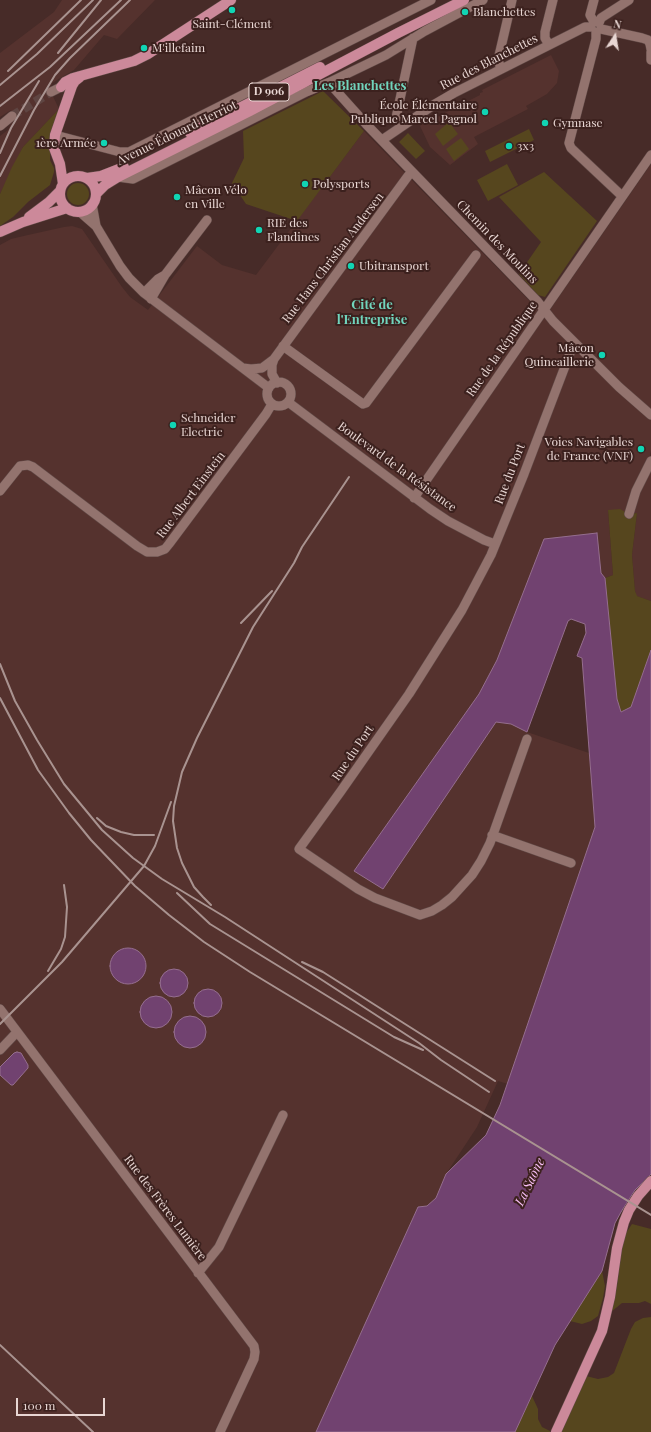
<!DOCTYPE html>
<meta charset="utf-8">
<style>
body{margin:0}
#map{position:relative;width:651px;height:1432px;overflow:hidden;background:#472b28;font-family:"Playfair Display",serif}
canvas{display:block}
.north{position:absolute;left:595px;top:16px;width:40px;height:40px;-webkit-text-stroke:3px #3c211e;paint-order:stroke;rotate:12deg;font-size:11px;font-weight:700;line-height:16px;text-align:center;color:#e8d6d3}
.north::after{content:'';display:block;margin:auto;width:14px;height:18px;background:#e8d6d3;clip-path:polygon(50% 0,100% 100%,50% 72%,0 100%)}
.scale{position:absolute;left:16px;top:1398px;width:89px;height:18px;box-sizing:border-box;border:2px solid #e8d6d3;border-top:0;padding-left:5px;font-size:12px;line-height:14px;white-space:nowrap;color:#e8d6d3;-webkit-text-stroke:3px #3c211e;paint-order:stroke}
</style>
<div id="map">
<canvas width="651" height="1432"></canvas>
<div class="north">N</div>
<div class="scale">100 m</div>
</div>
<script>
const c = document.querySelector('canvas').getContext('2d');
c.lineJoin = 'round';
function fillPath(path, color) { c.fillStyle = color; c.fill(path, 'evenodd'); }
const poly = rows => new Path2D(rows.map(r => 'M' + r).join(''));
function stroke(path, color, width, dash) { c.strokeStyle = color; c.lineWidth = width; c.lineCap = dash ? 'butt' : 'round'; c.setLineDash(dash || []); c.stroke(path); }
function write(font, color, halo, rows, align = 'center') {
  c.font = font + ' "Playfair Display",serif'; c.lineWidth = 4; c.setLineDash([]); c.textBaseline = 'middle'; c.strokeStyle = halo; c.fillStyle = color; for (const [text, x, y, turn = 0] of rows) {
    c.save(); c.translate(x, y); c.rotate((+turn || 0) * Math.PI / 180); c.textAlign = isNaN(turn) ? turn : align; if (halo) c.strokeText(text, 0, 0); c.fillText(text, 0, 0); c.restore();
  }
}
fillPath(poly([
 [62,0,155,0,117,39,104,35,74,70,52,83,50,90,59,109,23,147,0,194,0,136,8,130,12,122,11,110,0,117,0,53,54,12],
 [551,55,559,71,557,83,547,94,526,106,528,109,474,137,478,144,450,165,430,147,420,126,422,124,421,121,435,114,437,117,480,95,480,93,483,92,482,90],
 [364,131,545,317,651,164,651,451,650,454,651,468,651,601,636,596,635,591,632,555,637,513,629,514,608,510,613,575,605,578,601,573,597,533,497,660,479,694,354,871,383,889,496,722,511,724,527,732,589,753,595,827,508,1084,498,1081,477,1127,446,1174,436,1198,427,1206,418,1207,316,1432,0,1432,0,245,11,239,28,235,64,227,72,226,82,229,122,287,130,297,148,310,197,246,222,265,256,275]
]), '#55322e');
fillPath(poly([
 [323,91,364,131,297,221,246,204,232,183,244,158,243,131],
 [59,109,51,135,50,146,50,160,54,168,54,172,50,185,28,202,13,217,0,226,0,194,12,167,23,147],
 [449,122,458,134,443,146,435,134],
 [529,129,534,140,490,162,485,151],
 [408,133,425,151,416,159,399,142],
 [461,138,469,149,454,161,446,149],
 [507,164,518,185,488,201,477,180],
 [544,172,597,221,545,297,538,295,519,274,541,242,499,197],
 '67 194a11 11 0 1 1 22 0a11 11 0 1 1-22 0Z',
 [620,509,629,514,637,513,632,555,635,591,637,596,651,601,651,650,631,707,621,712,617,699,605,578,613,575,608,510],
 [632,1224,651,1229,651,1304,645,1301,639,1303,622,1303,611,1312,617,1286,622,1247,626,1233],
 [602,1271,605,1286,603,1298,598,1316,591,1321,582,1324,570,1321],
 [651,1317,651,1432,561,1432,586,1376,598,1379,608,1377,614,1373,631,1329,635,1322,643,1318],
 [532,1396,538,1409,538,1419,542,1427,550,1431,550,1432,515,1432]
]), '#56461e');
const water = poly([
 [597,533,601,573,605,578,617,699,621,712,631,707,651,650,651,1174,635,1190,621,1212,615,1223,602,1271,555,1345,515,1432,316,1432,418,1207,427,1206,436,1198,446,1174,486,1135,500,1105,595,827,582,658,577,656,586,633,585,624,571,619,568,621,527,732,511,724,496,722,383,889,354,871,479,694,497,660,544,539,597,533],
 '110 966a18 18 0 1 1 36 0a18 18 0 1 1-36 0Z',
 '160 983a14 14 0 1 1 28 0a14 14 0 1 1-28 0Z',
 '194 1003a14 14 0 1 1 28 0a14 14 0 1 1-28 0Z',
 '140 1012a16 16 0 1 1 32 0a16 16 0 1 1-32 0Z',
 '174 1032a16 16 0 1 1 32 0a16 16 0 1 1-32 0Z',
 [17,1052,21,1053,28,1065,28,1068,13,1085,11,1085,0,1075,0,1067,14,1053,17,1052]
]);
fillPath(water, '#714270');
stroke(water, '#956e8e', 1);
stroke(poly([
 [12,116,51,92]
]), '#5f4542', 9, [9, 4.5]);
const minor = poly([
 [594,0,590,15,594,22],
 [599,23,601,18,629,0],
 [601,29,642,38,648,40,650,44,651,49],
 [596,32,596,39,569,143,571,148,622,196],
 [549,45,545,38,545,32,553,0],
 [651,52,651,60],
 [501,69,498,60,512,0],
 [330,82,331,85,366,124,538,302,553,321,619,387,651,415],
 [51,92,61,87],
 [396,118,413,38],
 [0,126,12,116],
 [55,135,120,152,129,152,431,0],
 [382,140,435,104,454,93,585,27,591,27],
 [118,177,133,179,306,92,330,82,386,55,425,31,483,0],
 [92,204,96,226],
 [80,212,96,226,120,266,129,278,144,293,269,388],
 [165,275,207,220],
 [144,293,158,279,165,275,151,299],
 [283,346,363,404,366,403,476,255],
 [243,368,251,369,262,368,274,359],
 '267 394a12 12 0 1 1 24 0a12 12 0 1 1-24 0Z',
 [277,383,272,374,272,365,274,359,408,176,412,172],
 [288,402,430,509,448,521,484,540,495,544],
 [0,491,20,466,28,465,33,467,137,546,147,552,157,552,165,549,169,544,266,414,272,404],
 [414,498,651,155],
 [629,514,636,491,651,461],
 [527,739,490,843,481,861,472,875,452,897,442,905,432,911,420,915,375,898,358,889,299,849,341,791,409,694,462,610,491,555,524,474,572,348],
 [492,835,571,863],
 [0,1009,254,1346,255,1352,254,1359,220,1432],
 [0,1050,17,1032],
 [198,1273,219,1247,283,1115]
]);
const major = poly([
 [61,87,65,82,73,78,134,61,148,54,231,0],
 [190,133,320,67],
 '60 194a18 18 0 1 1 36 0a18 18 0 1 1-36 0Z',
 [87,178,101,176,124,167],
 [63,184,60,164,54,148,55,135,72,86,75,81,80,77],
 [96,194,105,185,118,177,250,111,398,33,464,0],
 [29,217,49,202,60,191],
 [0,232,23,222,67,208],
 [556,1432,602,1331,610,1297,617,1248,624,1222,629,1210,638,1196,651,1181]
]);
stroke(minor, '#614a47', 10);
stroke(major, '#614a47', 11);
stroke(minor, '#93736e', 9);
stroke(major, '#cc899a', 10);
stroke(poly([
 [58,53,101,0],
 [8,71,81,0],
 [0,85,37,54,93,0],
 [0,106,50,67,121,0],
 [0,153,11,128,39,81],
 [0,176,34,110,55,75,70,58,130,0],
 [241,623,272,591],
 [0,664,15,701,37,740,64,784,102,830,133,858,162,879,225,917,419,1043,441,1060,489,1092],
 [0,698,38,770,69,813,91,840,135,886,169,915,204,942,250,972,651,1215],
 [97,818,106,826,121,832,134,835,154,835],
 [177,893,210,924,394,1037,423,1050],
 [211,905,203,897,194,887,182,863,177,848,173,821,174,806,182,772,197,738,253,627,294,563,302,547,349,477],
 [302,962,323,972,495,1081],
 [48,971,61,949,65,937,67,907,64,885],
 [0,1024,62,962,144,866,155,846,171,802],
 [0,1345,93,1432]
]), '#a99390', 2);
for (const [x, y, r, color] of [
 [232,10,4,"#10d5b4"],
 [465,12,4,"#10d5b4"],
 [144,48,4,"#10d5b4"],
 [485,112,4,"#10d5b4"],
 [545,123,4,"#10d5b4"],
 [104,143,4,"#10d5b4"],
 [509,146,4,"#10d5b4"],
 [305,184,4,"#10d5b4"],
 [177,197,4,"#10d5b4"],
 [259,230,4,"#10d5b4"],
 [351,266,4,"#10d5b4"],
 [602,355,4,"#10d5b4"],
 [173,425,4,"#10d5b4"],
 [641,449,4,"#10d5b4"]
]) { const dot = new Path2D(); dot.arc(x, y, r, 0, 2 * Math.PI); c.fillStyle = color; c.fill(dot); stroke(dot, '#3c211e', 1.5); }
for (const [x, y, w] of [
 [269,92,40]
]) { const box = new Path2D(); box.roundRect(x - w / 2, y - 9, w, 18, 3); c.fillStyle = '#3c211e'; c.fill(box); stroke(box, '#e8d6d3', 1); }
write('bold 11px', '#e8d6d3', null, [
 ["D 906",269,92]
]);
write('12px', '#e8d6d3', '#3c211e', [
 ["Blanchettes",473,12],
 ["Saint-Clément",232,24,"center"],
 ["M'illefaim",152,48],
 ["École Élémentaire",477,105,"right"],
 ["Publique Marcel Pagnol",477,119,"right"],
 ["Gymnase",553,123],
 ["1ère Armée",96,143,"right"],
 ["3x3",517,146],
 ["Polysports",313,184],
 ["Mâcon Vélo",185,190],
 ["en Ville",185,204],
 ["RIE des",267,223],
 ["Flandines",267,237],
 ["Ubitransport",359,266],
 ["Mâcon",594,348,"right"],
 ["Quincaillerie",594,362,"right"],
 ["Schneider",181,418],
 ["Electric",181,432],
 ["Voies Navigables",633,442,"right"],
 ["de France (VNF)",633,456,"right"]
], 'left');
write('12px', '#e8d6d3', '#3c211e', [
 ["Rue des Blanchettes",489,62,-27],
 ["Avenue Édouard Herriot",177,133,-26],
 ["Chemin des Moulins",497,242,46],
 ["Rue Hans Christian Andersen",333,258,-53],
 ["Rue de la République",502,349,-55],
 ["Boulevard de la Résistance",397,467,36],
 ["Rue du Port",510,474,-69],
 ["Rue Albert Einstein",191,495,-53],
 ["Rue du Port",353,753,-56],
 ["Rue des Frères Lumière",165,1208,53]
]);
write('bold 13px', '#71d4bc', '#3c211e', [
 ["Les Blanchettes",360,86],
 ["Cité de",372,305],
 ["l'Entreprise",372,320]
]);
write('italic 13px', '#f7bef6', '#3c211e', [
 ["La Saône",530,1182,-64]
]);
</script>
